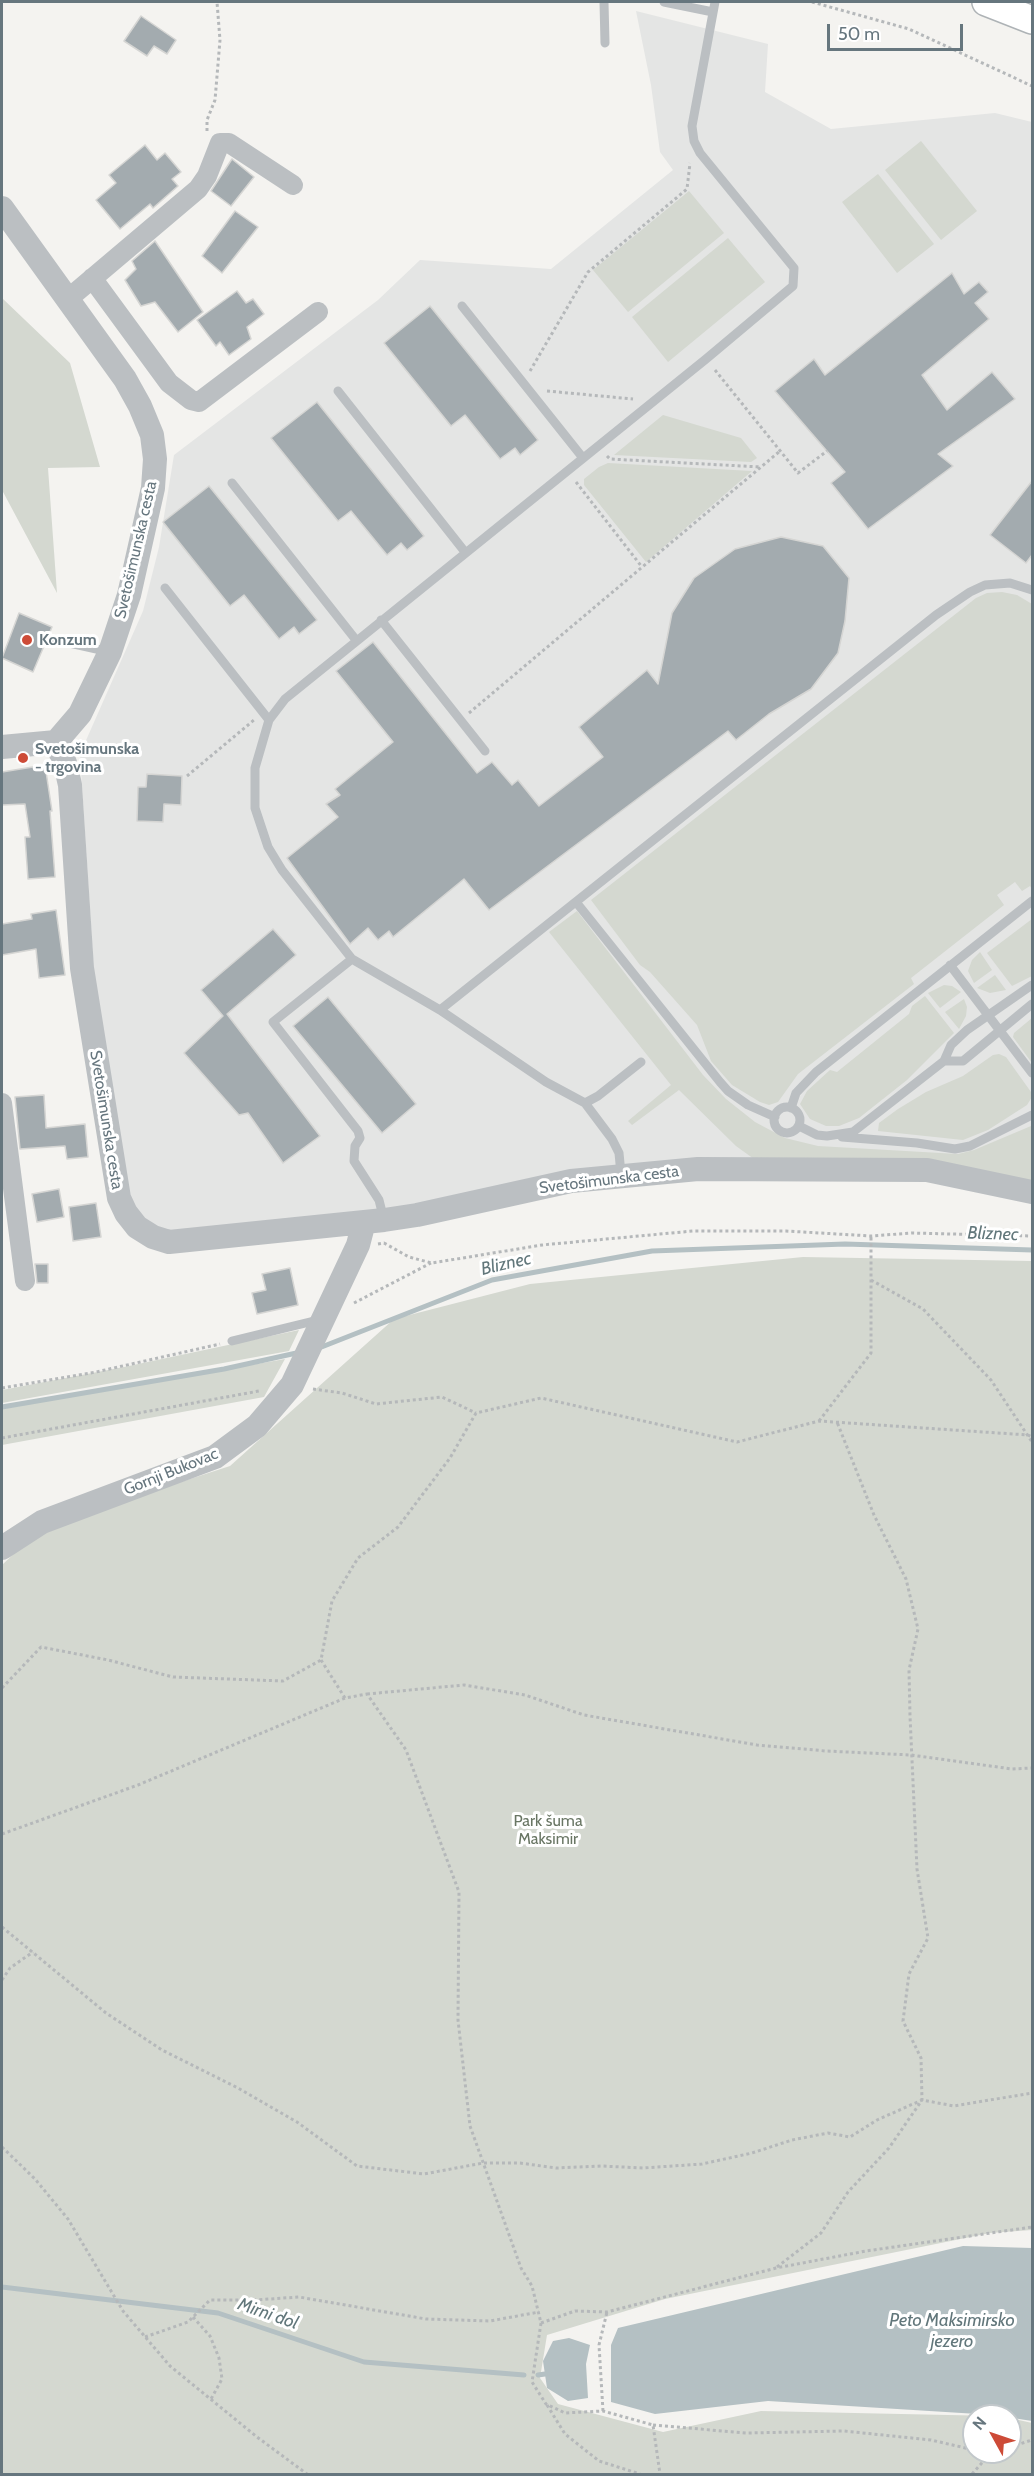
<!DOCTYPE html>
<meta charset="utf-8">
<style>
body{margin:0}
#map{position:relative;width:1034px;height:2476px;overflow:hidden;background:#f4f3f0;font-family:Cabin,sans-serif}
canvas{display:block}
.frame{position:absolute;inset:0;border:3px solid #66767e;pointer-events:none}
.north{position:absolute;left:962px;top:2404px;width:60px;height:60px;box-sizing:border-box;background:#fff;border:2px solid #c2c8cb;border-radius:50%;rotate:310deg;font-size:16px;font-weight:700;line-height:24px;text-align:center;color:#66767e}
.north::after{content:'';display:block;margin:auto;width:21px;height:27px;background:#cd4b37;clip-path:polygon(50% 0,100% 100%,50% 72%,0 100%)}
.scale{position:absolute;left:827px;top:24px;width:136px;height:27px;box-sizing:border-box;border:3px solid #66767e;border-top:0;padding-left:8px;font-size:18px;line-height:21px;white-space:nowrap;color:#66767e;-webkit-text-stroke:4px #fff;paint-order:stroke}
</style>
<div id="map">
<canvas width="1034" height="2476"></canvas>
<div class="frame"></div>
<div class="north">N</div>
<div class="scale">50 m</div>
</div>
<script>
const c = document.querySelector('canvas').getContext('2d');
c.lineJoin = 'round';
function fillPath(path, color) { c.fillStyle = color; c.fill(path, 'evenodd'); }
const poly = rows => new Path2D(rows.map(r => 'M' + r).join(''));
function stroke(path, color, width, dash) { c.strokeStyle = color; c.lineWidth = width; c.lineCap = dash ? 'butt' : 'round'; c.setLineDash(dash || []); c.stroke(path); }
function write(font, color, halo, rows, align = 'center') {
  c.font = font + ' Cabin,sans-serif'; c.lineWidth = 6; c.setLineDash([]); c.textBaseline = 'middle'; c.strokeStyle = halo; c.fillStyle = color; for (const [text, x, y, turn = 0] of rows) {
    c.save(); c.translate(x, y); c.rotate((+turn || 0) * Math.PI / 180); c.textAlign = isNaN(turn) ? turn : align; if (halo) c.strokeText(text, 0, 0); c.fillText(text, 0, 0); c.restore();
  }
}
fillPath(poly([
 [636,11,768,44,765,92,831,129,995,113,1032,122,1032,1186,654,1167,340,1218,169,1235,147,1227,126,1199,97,1020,80,754,143,611,159,547,174,455,378,300,420,260,551,269,673,170,660,152,651,85]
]), '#e4e5e4');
fillPath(poly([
 [921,141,977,211,941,240,885,170],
 [878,174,934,244,897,273,842,202],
 [689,191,724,233,628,312,593,270],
 [728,238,765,282,668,362,632,317],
 [2,298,70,363,100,467,48,468,57,593,2,490],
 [663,415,741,438,757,458,751,462,614,455],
 [608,463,752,471,646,562,584,485,584,479,599,467],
 [1002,592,1017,595,1032,604,1032,889,1030,886,1022,891,1015,882,997,895,1004,905,911,978,914,984,798,1074,778,1102,769,1105,760,1102,732,1085,711,1061,697,1025,650,972,640,965,591,900,976,598,987,593],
 [577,911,703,1075,726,1099,755,1122,785,1138,818,1146,958,1154,974,1150,1031,1126,1032,1188,754,1159,736,1146,679,1090,632,1125,628,1121,671,1085,549,932],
 [1032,919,1032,976,1012,986,987,953],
 [980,952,992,970,974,983,968,971,972,960],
 [995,975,1006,990,990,993,977,988],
 [944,985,952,986,961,992,940,1008,928,993],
 [925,996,954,1033,907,1080,859,1118,839,1126,826,1126,810,1119,800,1104,807,1091,830,1070,837,1072,909,1014,912,1006],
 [964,999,967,1007,966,1016,959,1029,945,1012],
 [1032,1018,1032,1063,1013,1037,1014,1033],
 [999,1054,1006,1057,1031,1092,1032,1097,1027,1105,988,1130,963,1140,878,1131,879,1123,898,1109,926,1092,963,1076,993,1055],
 [803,1257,1032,1261,1032,2230,990,2233,665,2299,547,2335,540,2378,558,2404,663,2432,761,2411,995,2416,997,2416,974,2416,974,2452,1010,2452,1010,2418,1032,2423,1032,2474,2,2474,2,1565,42,1527,230,1466,394,1319,530,1284],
 [299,1330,289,1351,2,1403,2,1390,124,1367],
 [285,1359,264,1397,2,1445,2,1409]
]), '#d4d8d0');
fillPath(poly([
 [963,2246,1032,2248,1032,2421,994,2415,768,2401,655,2414,611,2402,611,2345,618,2328],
 [569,2338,590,2345,586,2364,588,2398,568,2401,547,2388,543,2361,553,2341]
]), '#b4c0c3');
stroke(poly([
 [319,1348,492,1280,652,1251,845,1244,1032,1250],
 [2,1407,224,1369,301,1352],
 [2,2287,218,2313,364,2362,524,2375],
 [538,2375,545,2374]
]), '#b4c0c3', 5);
const building = poly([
 [141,16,176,40,167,54,154,46,147,56,124,41,141,16],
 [145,145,157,160,165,153,181,172,172,179,178,186,153,208,150,204,120,229,96,200,116,183,109,175,145,145],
 [232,159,254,177,231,206,211,191,232,159],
 [235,211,258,227,222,273,202,256,235,211],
 [155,241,203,312,178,332,155,302,141,306,125,280,136,269,132,261,155,241],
 [952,273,964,294,979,282,988,292,975,303,989,319,922,375,947,410,992,372,1015,399,938,454,953,466,868,529,831,483,845,472,775,391,814,359,825,375,952,273],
 [237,291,246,303,253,299,264,314,247,327,251,339,229,355,220,342,216,346,197,320,237,291],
 [430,306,538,440,520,455,515,448,500,459,465,415,451,426,384,343,430,306],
 [317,402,424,536,407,550,401,543,387,555,351,511,338,521,271,438,317,402],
 [1032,481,1032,555,1026,563,990,535,1032,481],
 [209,486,317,620,299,634,294,627,279,639,244,595,230,606,163,522,209,486],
 [781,537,823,546,849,578,845,621,838,653,811,689,769,714,736,740,728,731,489,910,464,879,393,937,389,931,378,940,368,928,350,944,287,858,338,817,326,804,340,795,335,789,393,742,336,671,373,642,477,773,492,762,512,785,518,780,539,806,603,757,579,727,647,670,658,684,672,613,694,578,735,549,781,537],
 [19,613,52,627,33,672,2,658,19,613],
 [45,765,52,811,50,811,55,877,28,879,25,837,30,837,25,804,2,805,2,772,45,765],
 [147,774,182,776,181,805,164,804,163,822,137,821,138,787,146,787,147,774],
 [56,910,65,975,39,978,36,949,2,955,2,924,32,919,31,914,56,910],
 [273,929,296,955,227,1014,320,1136,283,1163,248,1113,239,1115,184,1053,223,1016,201,990,273,929],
 [328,997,416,1104,382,1133,293,1026,328,997],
 [44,1095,46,1128,85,1124,88,1157,67,1159,65,1146,20,1149,15,1097,44,1095],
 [59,1189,64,1217,37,1222,32,1194,59,1189],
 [96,1203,101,1237,73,1241,69,1207,96,1203],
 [35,1264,48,1264,48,1283,37,1283,35,1264],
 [290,1268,298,1305,257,1314,252,1293,266,1290,262,1274,290,1268]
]);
fillPath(building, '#a3abaf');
stroke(building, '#d5d5d3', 1.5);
const secondary = poly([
 [986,2,1032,20]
]);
stroke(secondary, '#aeb3b6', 30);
stroke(poly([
 [812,2,909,29,1032,86],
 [207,131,207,120,215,100,220,40,217,2],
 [715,370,798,473,827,451],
 [530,371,588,272,687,189,690,163],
 [547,391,633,399],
 [607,456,610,459,761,467],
 [576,482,642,567],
 [469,713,780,451],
 [187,776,254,720],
 [378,1244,384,1243,409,1257,432,1263,542,1245,693,1231,786,1231,871,1236,912,1233,1032,1236],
 [871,1280,923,1309,991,1380,1032,1442],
 [354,1303,431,1263],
 [2,1388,96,1372,220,1344],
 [313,1389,342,1393,376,1404,442,1397,476,1413],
 [819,1421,871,1353,871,1236],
 [2,1438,259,1391],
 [321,1660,345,1698],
 [2,1688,41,1647,108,1660,173,1677,283,1681,321,1660,332,1601,358,1558,398,1527,450,1458,476,1413,541,1398,737,1442,819,1421,1028,1435,1032,1437],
 [367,1694,464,1685,525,1695,584,1715,757,1745,826,1751,911,1755,1012,1769,1032,1768],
 [2,1834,138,1785,345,1698,367,1694,406,1750,459,1892,458,2020,470,2126,521,2268,532,2286,541,2323,575,2311,607,2312,776,2268,866,2251,1032,2227],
 [2,1927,106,2013,162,2050,238,2088,297,2122,357,2166,424,2174,483,2163,520,2163,556,2168,601,2166,643,2168,702,2164,752,2153,792,2140,828,2133,850,2137,877,2120,922,2100,954,2106,1032,2093],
 [2,1980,10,1968,33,1952],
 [2,2147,35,2179,68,2219,123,2311,170,2366,257,2437,307,2474],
 [777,2267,821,2233,848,2192,889,2148,922,2100,921,2058,903,2021,909,1974,928,1938,917,1869,910,1716,909,1670,918,1629,906,1579,874,1515,837,1422],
 [193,2317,210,2336,219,2358,222,2379,211,2399],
 [541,2323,532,2382,546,2404,565,2413,603,2411,653,2425,660,2474],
 [145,2337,188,2322,210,2300,255,2300,299,2297,426,2319,490,2321,539,2312],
 [547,2405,565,2434,599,2461,640,2474],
 [603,2411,599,2345,607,2312],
 [653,2425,746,2433,844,2431,931,2440,974,2450],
 [1010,2447,1032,2440],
 [981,2452,990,2454],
 [972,2474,990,2454,996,2452]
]), '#b5b8ba', 3, [3, 3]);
stroke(poly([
 [604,2,605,43],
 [664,2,713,12],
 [715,2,692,126,694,141,700,153,794,268,793,286,706,359,285,699,269,720,255,768,255,808,268,847,282,870,352,959,440,1010,936,615,970,592,985,585,1010,583,1032,590],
 [462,306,583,458],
 [338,391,465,552],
 [232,483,356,640],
 [165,588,269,720],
 [381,620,485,751],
 [56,640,110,652],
 [576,902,720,1082,728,1091,748,1105,775,1117],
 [352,959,273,1022,358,1131,360,1138,355,1146,354,1161,379,1200,384,1220],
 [950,965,1032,1073],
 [440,1010,546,1082,585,1103,598,1096,641,1062],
 [944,1061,963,1061,1032,1004],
 [585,1103,612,1139,619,1153,621,1174],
 '774 1120a13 13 0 1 1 26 0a13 13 0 1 1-26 0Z',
 [791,1108,796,1093,816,1072,1032,901],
 [799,1126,817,1135,827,1136,853,1132,944,1061,951,1045,967,1030,1032,985],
 [842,1137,917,1143,955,1149,970,1146,1032,1115],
 [232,1341,318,1320]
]), '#bbbfc2', 9);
stroke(poly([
 [92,278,169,383,191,400,199,402,318,312],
 [68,299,198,189,207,176,220,143,229,143,293,185],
 [2,1103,25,1281]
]), '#bbbfc2', 20);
stroke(poly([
 [2,208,125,379,140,406,152,435,155,459,153,488,129,595,110,652,80,714,56,742],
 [56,742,65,763,70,785,82,968,119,1198,126,1213,137,1227,153,1237,169,1242,384,1220,417,1215,571,1181,698,1169,927,1170,1032,1192],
 [2,747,56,742],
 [2,1548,42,1522,215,1457,257,1426,292,1385,358,1245,364,1222]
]), '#bbbfc2', 24);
stroke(secondary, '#fff', 27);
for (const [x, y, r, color] of [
 [27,640,6,"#cd4b37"],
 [23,758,6,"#cd4b37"]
]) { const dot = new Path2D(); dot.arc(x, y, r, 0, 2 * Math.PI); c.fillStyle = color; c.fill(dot); stroke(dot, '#fff', 2); }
write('16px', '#66767e', '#fff', [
 ["Svetošimunska cesta",136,550,-77],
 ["Svetošimunska cesta",106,1120,81],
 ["Svetošimunska cesta",609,1180,-7],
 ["Gornji Bukovac",171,1472,-22]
]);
write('bold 16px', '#66767e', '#fff', [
 ["Konzum",39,640],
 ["Svetošimunska",35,749],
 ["- trgovina",35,767]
], 'left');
write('16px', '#697664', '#fff', [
 ["Park šuma",548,1821],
 ["Maksimir",548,1839]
]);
write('italic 18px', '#62777b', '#fff', [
 ["Bliznec",993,1234,2],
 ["Bliznec",506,1264,-13],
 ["Mirni dol",268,2314,19],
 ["Peto Maksimirsko",952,2321],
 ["jezero",952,2342]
]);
</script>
